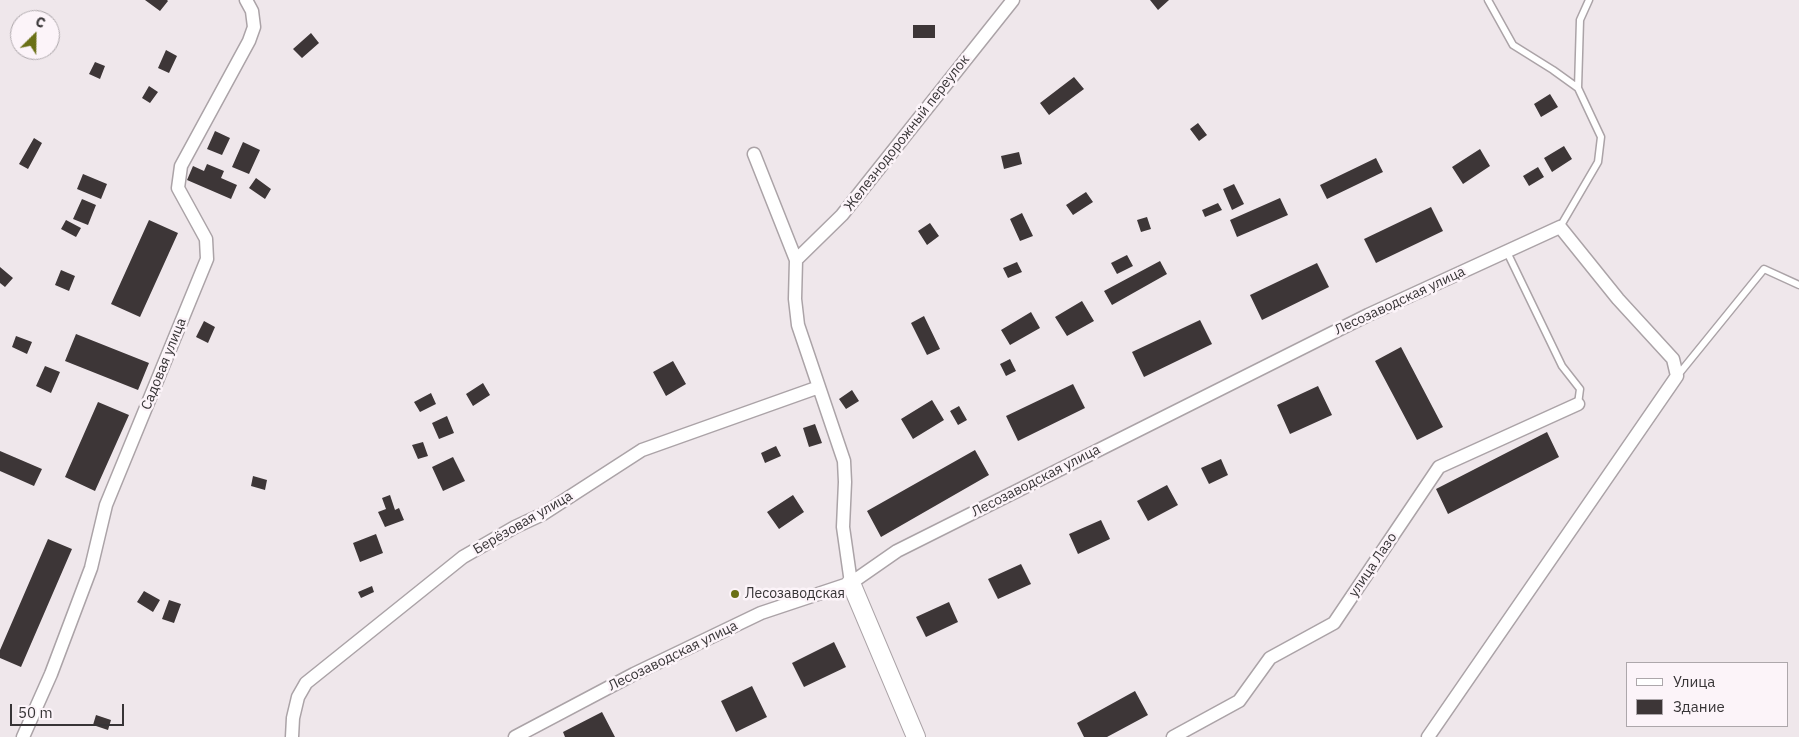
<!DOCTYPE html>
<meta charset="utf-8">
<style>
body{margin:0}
#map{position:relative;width:1799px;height:737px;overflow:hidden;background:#efe7eb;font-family:"IBM Plex Sans",sans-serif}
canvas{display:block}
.legend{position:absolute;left:1626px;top:662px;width:162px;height:65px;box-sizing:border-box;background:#fcf4f9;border:1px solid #ada7ab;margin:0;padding:6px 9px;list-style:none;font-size:15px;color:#373436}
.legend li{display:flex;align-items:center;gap:10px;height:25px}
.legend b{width:25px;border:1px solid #ada7ab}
.north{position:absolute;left:10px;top:10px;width:50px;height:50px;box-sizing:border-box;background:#fcf4f9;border:1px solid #ada7ab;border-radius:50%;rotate:23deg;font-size:14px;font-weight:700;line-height:20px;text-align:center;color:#373436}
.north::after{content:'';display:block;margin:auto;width:18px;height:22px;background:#6a7016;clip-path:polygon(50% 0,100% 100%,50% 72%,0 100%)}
.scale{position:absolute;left:10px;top:704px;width:114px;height:22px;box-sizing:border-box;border:2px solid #373436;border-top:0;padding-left:6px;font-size:15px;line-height:18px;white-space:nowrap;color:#373436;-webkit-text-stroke:4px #fcf4f9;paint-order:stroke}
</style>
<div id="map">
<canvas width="1799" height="737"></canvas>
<ul class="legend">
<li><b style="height:6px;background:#fff"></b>Улица</li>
<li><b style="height:14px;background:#3d3637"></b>Здание</li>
</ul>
<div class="north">С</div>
<div class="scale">50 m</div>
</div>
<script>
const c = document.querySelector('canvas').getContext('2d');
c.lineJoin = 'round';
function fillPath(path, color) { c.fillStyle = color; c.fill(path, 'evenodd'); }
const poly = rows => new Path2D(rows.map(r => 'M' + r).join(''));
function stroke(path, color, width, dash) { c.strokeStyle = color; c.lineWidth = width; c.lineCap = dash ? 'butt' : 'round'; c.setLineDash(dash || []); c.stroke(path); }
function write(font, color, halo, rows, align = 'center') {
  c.font = font + ' "IBM Plex Sans",sans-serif'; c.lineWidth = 5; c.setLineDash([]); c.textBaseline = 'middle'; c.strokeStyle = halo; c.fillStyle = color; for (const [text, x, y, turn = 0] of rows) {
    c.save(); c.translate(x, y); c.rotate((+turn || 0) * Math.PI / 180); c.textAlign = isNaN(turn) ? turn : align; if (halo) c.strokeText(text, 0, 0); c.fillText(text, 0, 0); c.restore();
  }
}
fillPath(poly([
 [145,0,167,0,168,1,160,11],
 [1150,0,1169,0,1158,10],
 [913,25,935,25,935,38,913,38],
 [311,33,319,43,302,58,293,49],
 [166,50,177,56,169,73,158,68],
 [95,62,105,66,100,79,89,74],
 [1074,77,1084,89,1049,115,1040,103],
 [149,86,158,92,150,103,142,98],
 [1550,94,1558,107,1541,117,1534,104],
 [1198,123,1207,135,1199,141,1190,129],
 [215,131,230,138,222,155,207,149],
 [34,138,42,143,28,169,19,164],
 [243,142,260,150,249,174,232,167],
 [1564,146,1572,159,1552,172,1544,158],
 [1480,149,1490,166,1463,184,1452,167],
 [1019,152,1022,164,1004,169,1001,156],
 [1376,158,1383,172,1327,199,1320,185],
 [207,164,224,171,221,178,237,185,231,199,187,180,193,166,204,171],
 [1538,167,1544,177,1529,186,1523,176],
 [83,174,107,184,101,199,77,189],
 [256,178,271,189,265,199,249,188],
 [1234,184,1244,204,1232,210,1223,189],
 [1086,192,1093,202,1073,215,1066,205],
 [1280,198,1288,215,1237,237,1230,220],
 [82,199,96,205,88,225,73,219],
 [1218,203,1222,210,1205,217,1202,210],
 [1431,207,1443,231,1376,263,1364,239],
 [1022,213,1033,236,1020,241,1010,219],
 [1147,217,1151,229,1141,232,1137,220],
 [66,220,81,228,76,237,61,229],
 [149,220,178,233,140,317,111,304],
 [930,223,939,236,927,245,918,231],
 [1127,255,1133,266,1117,274,1111,263],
 [1160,261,1167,274,1112,305,1104,291],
 [1017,262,1022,272,1008,278,1003,268],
 [1317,263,1329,287,1262,320,1250,295],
 [0,267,13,278,5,287,0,283],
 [61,270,75,276,69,291,55,285],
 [1082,301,1094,321,1067,336,1055,317],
 [1031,312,1040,328,1010,345,1001,330],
 [924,316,940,349,927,355,911,323],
 [1200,320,1212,344,1144,377,1132,352],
 [204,321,215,327,208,343,196,337],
 [76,334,149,363,138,390,65,361],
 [16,336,32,342,27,354,12,347],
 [1401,347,1443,427,1417,440,1375,361],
 [1010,359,1016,371,1006,376,1000,364],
 [673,361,686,384,666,396,653,372],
 [45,366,60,372,51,393,36,386],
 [483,383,490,395,473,406,466,394],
 [1073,384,1085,408,1018,441,1006,416],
 [1318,386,1332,415,1290,434,1277,405],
 [852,390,859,401,846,409,839,399],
 [431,393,436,404,420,412,414,402],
 [932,400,944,420,913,439,901,419],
 [98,402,129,415,95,491,65,477],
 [959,406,967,420,958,425,950,411],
 [447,416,454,433,439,439,432,423],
 [815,424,822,443,809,447,803,428],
 [1547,432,1559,457,1448,514,1436,489],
 [423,442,428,456,418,459,412,445],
 [776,446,781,456,765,463,761,453],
 [975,450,989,475,881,537,867,511],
 [0,451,42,469,34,486,0,471],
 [453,457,465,481,443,491,432,467],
 [1221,459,1228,475,1209,484,1201,468],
 [253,476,267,480,265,490,251,486],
 [1167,485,1178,505,1148,521,1137,501],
 [390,495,395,510,399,508,404,520,385,527,378,512,386,509,382,498],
 [793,495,804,512,779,529,767,512],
 [1101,520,1110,539,1078,554,1069,534],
 [376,534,383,553,360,562,353,543],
 [48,539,72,549,21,667,0,658,0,650],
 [1021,564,1031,584,998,599,988,579],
 [372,586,374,592,361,598,358,592],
 [144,591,160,600,153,612,137,602],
 [169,600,181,604,174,623,162,619],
 [949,602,958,622,926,637,916,617],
 [834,642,846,667,804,687,792,663],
 [752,686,767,717,736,732,721,701],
 [1135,691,1148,715,1107,737,1084,737,1077,723],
 [602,712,615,737,565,737,563,732],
 [96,715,111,720,108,730,93,725]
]), '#3d3637');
const lane = poly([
 [1488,0,1513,45,1553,70,1578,88],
 [1560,227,1598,162,1601,137,1578,88,1580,20,1589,0],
 [1507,252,1562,366,1580,389,1578,404],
 [1678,375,1764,269,1799,285]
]);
const street = poly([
 [754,154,796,260,795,299,798,325,844,461,845,482,843,527,851,583],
 [796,260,842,215,1013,0],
 [23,737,51,674,91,568,106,505,207,259,206,239,178,188,181,166,249,41,254,27,252,11,246,0],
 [292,737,293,718,298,697,306,683,463,557,515,527,543,514,642,450,819,387],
 [515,737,634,674,761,613,851,583,897,551,1368,315,1560,227,1618,299,1673,359,1677,376,1428,737],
 [1173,737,1239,701,1270,658,1334,623,1439,467,1578,404]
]);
const secondary = poly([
 [851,583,916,737]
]);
stroke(lane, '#aba3a7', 9);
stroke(street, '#aba3a7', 15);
stroke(secondary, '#aba3a7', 20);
stroke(lane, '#fff', 6);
stroke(street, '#fff', 12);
stroke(secondary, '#fff', 18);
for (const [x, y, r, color] of [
 [735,594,5,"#6a7016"]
]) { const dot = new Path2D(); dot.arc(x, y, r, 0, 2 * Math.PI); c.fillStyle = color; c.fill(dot); stroke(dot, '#fcf4f9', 2); }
write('14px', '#373436', '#fcf4f9', [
 ["Железнодорожный переулок",907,133,-52],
 ["Лесозаводская улица",1400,301,-25],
 ["Садовая улица",164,364,-68],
 ["Лесозаводская улица",1036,481,-27],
 ["Берёзовая улица",523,523,-30],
 ["улица Лазо",1373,565,-56],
 ["Лесозаводская улица",673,656,-26]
]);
write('14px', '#373436', '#fcf4f9', [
 ["Лесозаводская",745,594]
], 'left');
</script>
